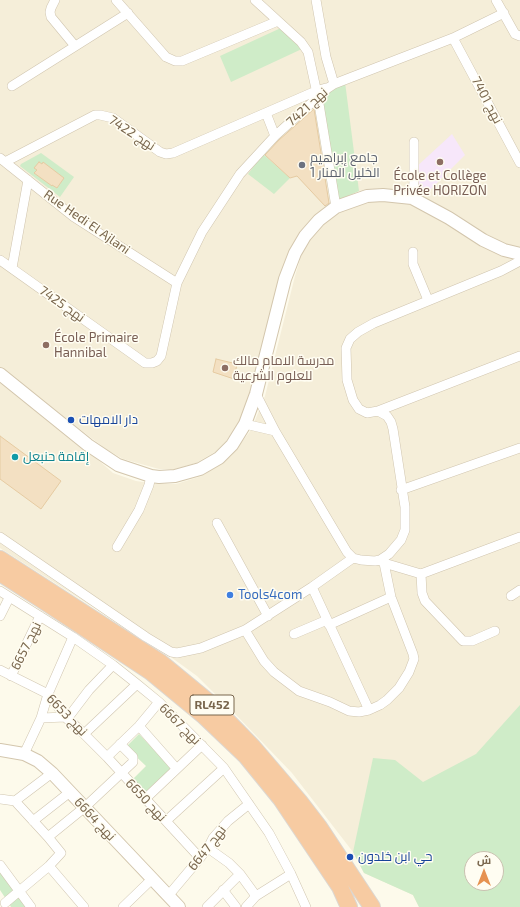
<!DOCTYPE html>
<meta charset="utf-8">
<style>
body{margin:0}
#map{position:relative;width:520px;height:907px;overflow:hidden;background:#fdfaeb;font-family:"Exo 2",Cairo,sans-serif}
canvas{display:block}
.north{position:absolute;left:464px;top:851px;width:40px;height:40px;box-sizing:border-box;background:#fffdf2;border:1px solid #c9c1b0;border-radius:50%;rotate:0deg;font-size:11px;font-weight:700;line-height:16px;text-align:center;color:#79664d}
.north::after{content:'';display:block;margin:auto;width:14px;height:18px;background:#e69251;clip-path:polygon(50% 0,100% 100%,50% 72%,0 100%)}
</style>
<div id="map">
<canvas width="520" height="907"></canvas>
<div class="north">ش</div>
</div>
<script>
const c = document.querySelector('canvas').getContext('2d');
c.lineJoin = 'round';
function fillPath(path, color) { c.fillStyle = color; c.fill(path, 'evenodd'); }
const poly = rows => new Path2D(rows.map(r => 'M' + r).join(''));
function stroke(path, color, width, dash) { c.strokeStyle = color; c.lineWidth = width; c.lineCap = dash ? 'butt' : 'round'; c.setLineDash(dash || []); c.stroke(path); }
function write(font, color, halo, rows, align = 'center') {
  c.font = font + ' "Exo 2",Cairo,sans-serif'; c.lineWidth = 3; c.setLineDash([]); c.textBaseline = 'middle'; c.strokeStyle = halo; c.fillStyle = color; for (const [text, x, y, turn = 0] of rows) {
    c.save(); c.translate(x, y); c.rotate((+turn || 0) * Math.PI / 180); c.textAlign = isNaN(turn) ? turn : align; if (halo) c.strokeText(text, 0, 0); c.fillText(text, 0, 0); c.restore();
  }
}
fillPath(poly([
 [0,0,520,0,520,248,506,244,486,234,453,212,411,192,383,188,359,191,334,202,326,207,307,227,241,421,226,441,215,452,196,463,175,469,159,469,123,459,106,449,0,369],
 [383,198,411,203,520,258,520,907,419,907,413,895,364,873,353,852,292,773,239,718,197,676,168,655,0,548,0,382,88,451,113,473,136,481,156,484,176,484,202,476,231,456,251,430,265,396,295,276,303,250,314,233,335,213,358,203],
 [472,859,496,859,496,883,472,883]
]), '#f5eed9');
fillPath(poly([
 [452,134,465,155,422,198,413,194,414,169]
]), '#f7e7fa');
fillPath(poly([
 [283,27,304,48,231,82,220,56],
 [345,82,359,191,334,202,317,101,331,88],
 [41,153,74,177,60,197,20,166,21,164],
 [263,154,290,178,274,194,248,174],
 [520,705,520,907,419,907,413,895,364,873,353,852,373,758,395,760,423,782,476,754],
 [472,859,496,859,496,883,472,883],
 [139,734,171,768,145,793,133,779,146,766,126,747],
 [0,867,16,890,6,899,0,890],
 [19,894,28,907,11,907,8,902]
]), '#cfecc8');
const building = poly([
 [314,109,329,203,325,206,297,176,290,178,265,155,279,140,314,109],
 [39,162,42,164,43,162,64,178,57,188,52,185,52,186,34,173,37,170,34,168,39,162],
 [216,359,237,364,234,379,213,372,216,359],
 [0,436,61,481,41,509,0,479,0,436]
]);
fillPath(building, '#f3e0c2');
stroke(building, '#e6cba2', 1);
const street = poly([
 [55,0,51,8,50,12,51,17,75,46],
 [116,0,166,57,175,61,182,61,278,21],
 [255,0,301,42,308,52,318,98,336,207],
 [316,0,326,57,334,84],
 [496,0,515,34,520,36],
 [453,38,520,163],
 [12,86,128,13],
 [266,113,275,136],
 [0,158,74,217,177,283],
 [5,162,95,115,100,115,113,118,160,152,166,154,173,153,316,91,326,88],
 [412,198,414,182,414,142],
 [413,252,413,264,428,300],
 [0,260,145,363,152,363,157,361,161,356,177,283,202,232,240,174,275,136,328,88,334,84,453,38,504,13],
 [12,268,28,180],
 [256,394,275,431,347,552,353,558,361,560,375,561,380,560,389,554,401,540,405,530,405,507,393,429,391,422,387,416,378,411,367,413,359,409,353,400,347,380,346,348,350,339,358,332,374,323,501,271,520,261],
 [378,411,520,356],
 [245,424,275,431],
 [401,490,520,448],
 [217,523,268,616],
 [0,537,146,637,171,652,177,653,201,648,245,630,312,587,353,558],
 [117,547,139,510,149,485,151,476],
 [381,561,384,563,421,574,520,537],
 [421,574,422,593,425,601,463,641,472,641,495,631],
 [312,587,369,710],
 [0,591,73,637,113,665,137,684,159,702,224,768,269,833,291,874,306,907],
 [511,596,520,590],
 [0,616,9,598],
 [329,625,391,597],
 [245,630,264,661,274,672,299,691,330,702,349,711,359,712,369,710,380,705,387,700,399,688,409,672,414,659,413,654,391,597,384,563],
 [294,634,327,620],
 [0,670,48,694,66,717,84,734,107,757,200,858],
 [11,676,40,616],
 [41,718,66,717],
 [67,719,89,690,113,665],
 [139,726,176,768],
 [84,734,137,684],
 [24,754,41,718,48,694,73,637],
 [107,757,139,726,159,702],
 [0,799,15,801,48,837,61,853,49,866,5,903],
 [145,799,202,745],
 [15,801,52,773],
 [33,821,70,792],
 [166,821,224,768],
 [48,837,85,807,133,762,133,757,120,744],
 [208,848,229,863,240,874,256,896],
 [0,865,31,907],
 [49,866,84,907],
 [223,890,236,907],
 [168,896,200,858,208,848,213,838,228,821,249,804],
 [123,907,152,879],
 [207,907,240,874],
 [246,907,256,896,291,874]
]);
const secondary = poly([
 [0,374,88,445,118,465,151,476,159,477,175,476,200,469,219,458,232,445,245,424,256,394,285,279,295,253,305,236,319,220,336,207,367,196,383,195,412,198,449,218,483,240,504,250,520,254],
 [0,750,24,754,38,761,52,773,179,907]
]);
const highway = poly([
 [0,559,160,662,211,704,252,746,299,801,319,827,372,907],
 [0,573,42,600,151,672,203,715,246,756,281,799,340,887,349,907]
]);
stroke(street, '#d0c5af', 10);
stroke(secondary, '#d3c6ad', 14);
stroke(highway, '#dcd7d1', 18);
stroke(street, '#fff', 9);
stroke(secondary, '#fff', 12);
stroke(highway, '#f7cba2', 16);
for (const [x, y, r, color] of [
 [440,162,4,"#8d6e63"],
 [302,165,4,"#6b7280"],
 [46,345,4,"#8d6e63"],
 [225,368,4,"#8d6e63"],
 [71,420,4,"#1a4fb4"],
 [15,457,4,"#0f9aa8"],
 [230,595,4,"#3f7fe0"],
 [350,857,4,"#1a4fb4"]
]) { const dot = new Path2D(); dot.arc(x, y, r, 0, 2 * Math.PI); c.fillStyle = color; c.fill(dot); stroke(dot, '#fffdf2', 1.5); }
for (const [x, y, w] of [
 [212,705,44]
]) { const box = new Path2D(); box.roundRect(x - w / 2, y - 10, w, 20, 3); c.fillStyle = '#fffdf2'; c.fill(box); stroke(box, '#79664d', 1); }
write('bold 12px', '#79664d', null, [
 ["RL452",212,705]
]);
write('13px', '#79664d', '#fffdf2', [
 ["نهج 7401",487,100,62],
 ["نهج 7421",307,107,-42],
 ["نهج 7422",132,133,33],
 ["Rue Hedi El Ajlani",87,222,35],
 ["نهج 7425",62,304,35],
 ["نهج 6657",26,646,-64],
 ["نهج 6653",67,715,46],
 ["نهج 6667",180,724,45],
 ["نهج 6650",146,800,47],
 ["نهج 6664",95,819,47],
 ["نهج 6647",207,848,-52]
]);
write('13px', '#5b616d', '#fffdf2', [
 ["جامع إبراهيم",310,158],
 ["الخليل المنار 1",310,173]
], 'left');
write('13px', '#785e54', '#fffdf2', [
 ["École et Collège",440,176,"center"],
 ["Privée HORIZON",440,191,"center"],
 ["École Primaire",54,338],
 ["Hannibal",54,353],
 ["مدرسة الامام مالك",233,361],
 ["للعلوم الشرعية",233,376]
], 'left');
write('13px', '#164399', '#fffdf2', [
 ["دار الامهات",79,420],
 ["حي ابن خلدون",358,857]
], 'left');
write('13px', '#0d838f', '#fffdf2', [
 ["إقامة حنبعل",23,457]
], 'left');
write('13px', '#366cbe', '#fffdf2', [
 ["Tools4com",238,595]
], 'left');
</script>
